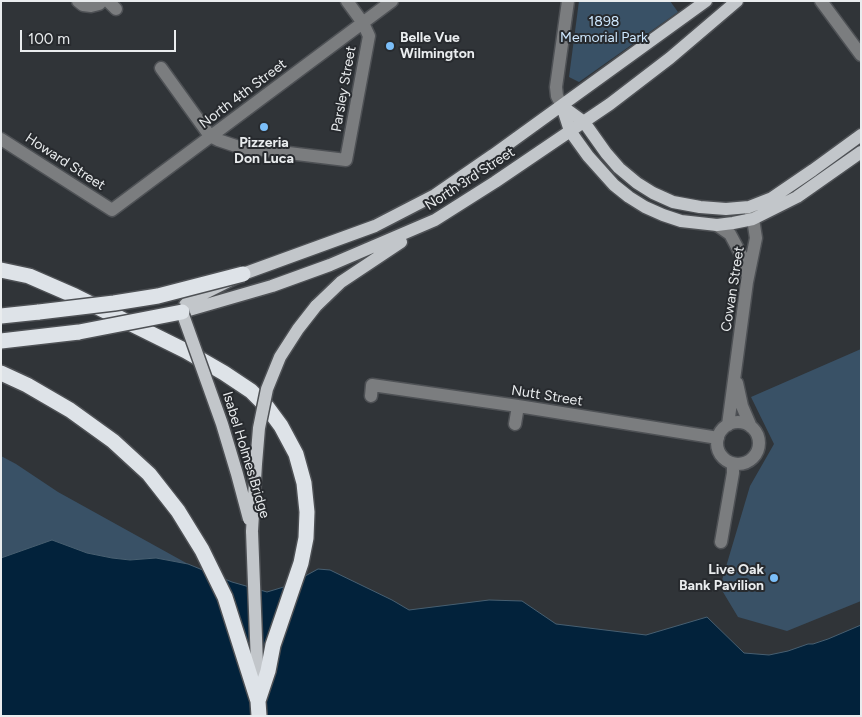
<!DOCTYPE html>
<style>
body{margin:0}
#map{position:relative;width:862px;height:717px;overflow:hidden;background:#303438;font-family:Figtree,sans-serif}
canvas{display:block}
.frame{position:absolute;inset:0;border:2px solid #e9ecee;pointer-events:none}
.scale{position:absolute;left:20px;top:30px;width:156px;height:22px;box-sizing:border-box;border:2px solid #e9ecee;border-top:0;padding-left:6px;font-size:15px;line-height:18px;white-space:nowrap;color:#e9ecee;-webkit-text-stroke:4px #272a2e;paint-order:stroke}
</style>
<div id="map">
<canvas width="862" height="717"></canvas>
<div class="frame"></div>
<div class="scale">100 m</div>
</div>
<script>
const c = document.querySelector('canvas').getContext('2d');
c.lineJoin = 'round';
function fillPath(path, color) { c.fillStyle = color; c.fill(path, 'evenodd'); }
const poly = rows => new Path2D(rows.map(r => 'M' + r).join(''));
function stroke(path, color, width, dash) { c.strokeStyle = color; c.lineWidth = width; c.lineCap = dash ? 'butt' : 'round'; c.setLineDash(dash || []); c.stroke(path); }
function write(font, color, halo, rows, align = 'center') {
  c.font = font + ' Figtree,sans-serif'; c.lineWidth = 4; c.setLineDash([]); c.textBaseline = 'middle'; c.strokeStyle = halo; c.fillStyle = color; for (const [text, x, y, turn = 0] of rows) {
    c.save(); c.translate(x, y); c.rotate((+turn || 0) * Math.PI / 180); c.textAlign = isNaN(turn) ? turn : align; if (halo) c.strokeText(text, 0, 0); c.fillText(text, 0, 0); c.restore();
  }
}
fillPath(poly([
 [579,1,670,1,678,12,579,82,569,77],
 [861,349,861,601,787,631,738,617,720,587,750,486,774,444,751,397],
 [1,456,16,464,58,492,188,564,156,558,130,560,112,558,87,553,52,540,1,558]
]), '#395166');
const water = poly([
 [52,540,87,553,112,558,130,560,156,558,188,564,232,582,267,592,287,586,318,569,330,570,392,600,409,610,489,600,522,601,556,624,646,635,707,617,744,653,769,655,788,651,808,644,813,644,828,639,861,625,861,716,1,716,1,558,52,540]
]);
fillPath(water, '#02223b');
stroke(water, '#475f71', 1);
const minor = poly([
 [78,1,83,5,91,6,99,4,102,1],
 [108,1,116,9],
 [821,1,861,55],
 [161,68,210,136,218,140,239,147,346,160,369,36,363,23,347,1],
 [562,106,557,96,556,87,568,1],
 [1,139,112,210,392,1],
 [717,225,730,234,745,262,747,274],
 [737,383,742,406,751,427],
 [371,396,372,385,518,406,718,438],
 '717 443a21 21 0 1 1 42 0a21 21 0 1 1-42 0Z',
 [515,424,518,406],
 [728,425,747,282,756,238,753,219,750,209],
 [721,542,733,473,733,464]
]);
const major = poly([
 [562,106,570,131,588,156,614,185,629,197,645,207,663,215,681,221,717,225,733,223,753,219,797,197,861,152],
 [562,106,584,122,606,153,619,168,637,183,653,193,673,202,700,207,726,209,749,207,772,198,813,170,861,135],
 [316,306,341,282,401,242],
 [182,312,272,286,330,265,435,220,495,182,610,104,670,58,737,1],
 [182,312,185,305,189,301,243,274,375,226,435,195,493,155,706,1],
 [252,531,258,691]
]);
const highway = poly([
 [1,270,29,276,75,296,186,351,224,373,251,391,267,407,281,426,296,454,304,483,307,512,306,538,301,563,273,645,268,671,258,701],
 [1,316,39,312],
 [1,341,79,332],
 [1,373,27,385,70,410,113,441,149,474,178,511,202,550,225,597,258,701,259,716]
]);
stroke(minor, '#4e5155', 15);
stroke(major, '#4e5155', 15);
stroke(highway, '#4e5155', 18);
stroke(minor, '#7b7d7f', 12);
stroke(major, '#c2c6ca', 12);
stroke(highway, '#dee3e8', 15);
const majorBridge = poly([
 [182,312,222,424,237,474,249,519],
 [252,531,256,464,259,428,267,389,280,357,298,329,316,306]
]);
const highwayBridge = poly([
 [39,312,114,303,158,296,243,274],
 [79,332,182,312]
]);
stroke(majorBridge, '#4e5155', 15, []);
stroke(highwayBridge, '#4e5155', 18, []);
stroke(majorBridge, '#c2c6ca', 12);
stroke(highwayBridge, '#dee3e8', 15);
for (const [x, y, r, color] of [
 [390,46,5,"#7bbef8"],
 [264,127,5,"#7bbef8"],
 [774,578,5,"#7bbef8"]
]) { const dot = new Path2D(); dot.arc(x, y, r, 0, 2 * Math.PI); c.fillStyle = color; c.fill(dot); stroke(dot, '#272a2e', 2); }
write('14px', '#cde7fe', '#272a2e', [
 ["1898",604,22],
 ["Memorial Park",604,38]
]);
write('bold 14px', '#e9ecee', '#272a2e', [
 ["Belle Vue",400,38],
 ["Wilmington",400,54],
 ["Pizzeria",264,143,"center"],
 ["Don Luca",264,159,"center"],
 ["Live Oak",764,570,"right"],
 ["Bank Pavilion",764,586,"right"]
], 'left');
write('14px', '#e9ecee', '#272a2e', [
 ["Parsley Street",344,89,-80],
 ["North 4th Street",243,94,-37],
 ["Howard Street",65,162,33],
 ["North 3rd Street",470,179,-33],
 ["Cowan Street",733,289,-81],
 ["Nutt Street",547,396,9],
 ["Isabel Holmes Bridge",246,455,73]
]);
</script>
